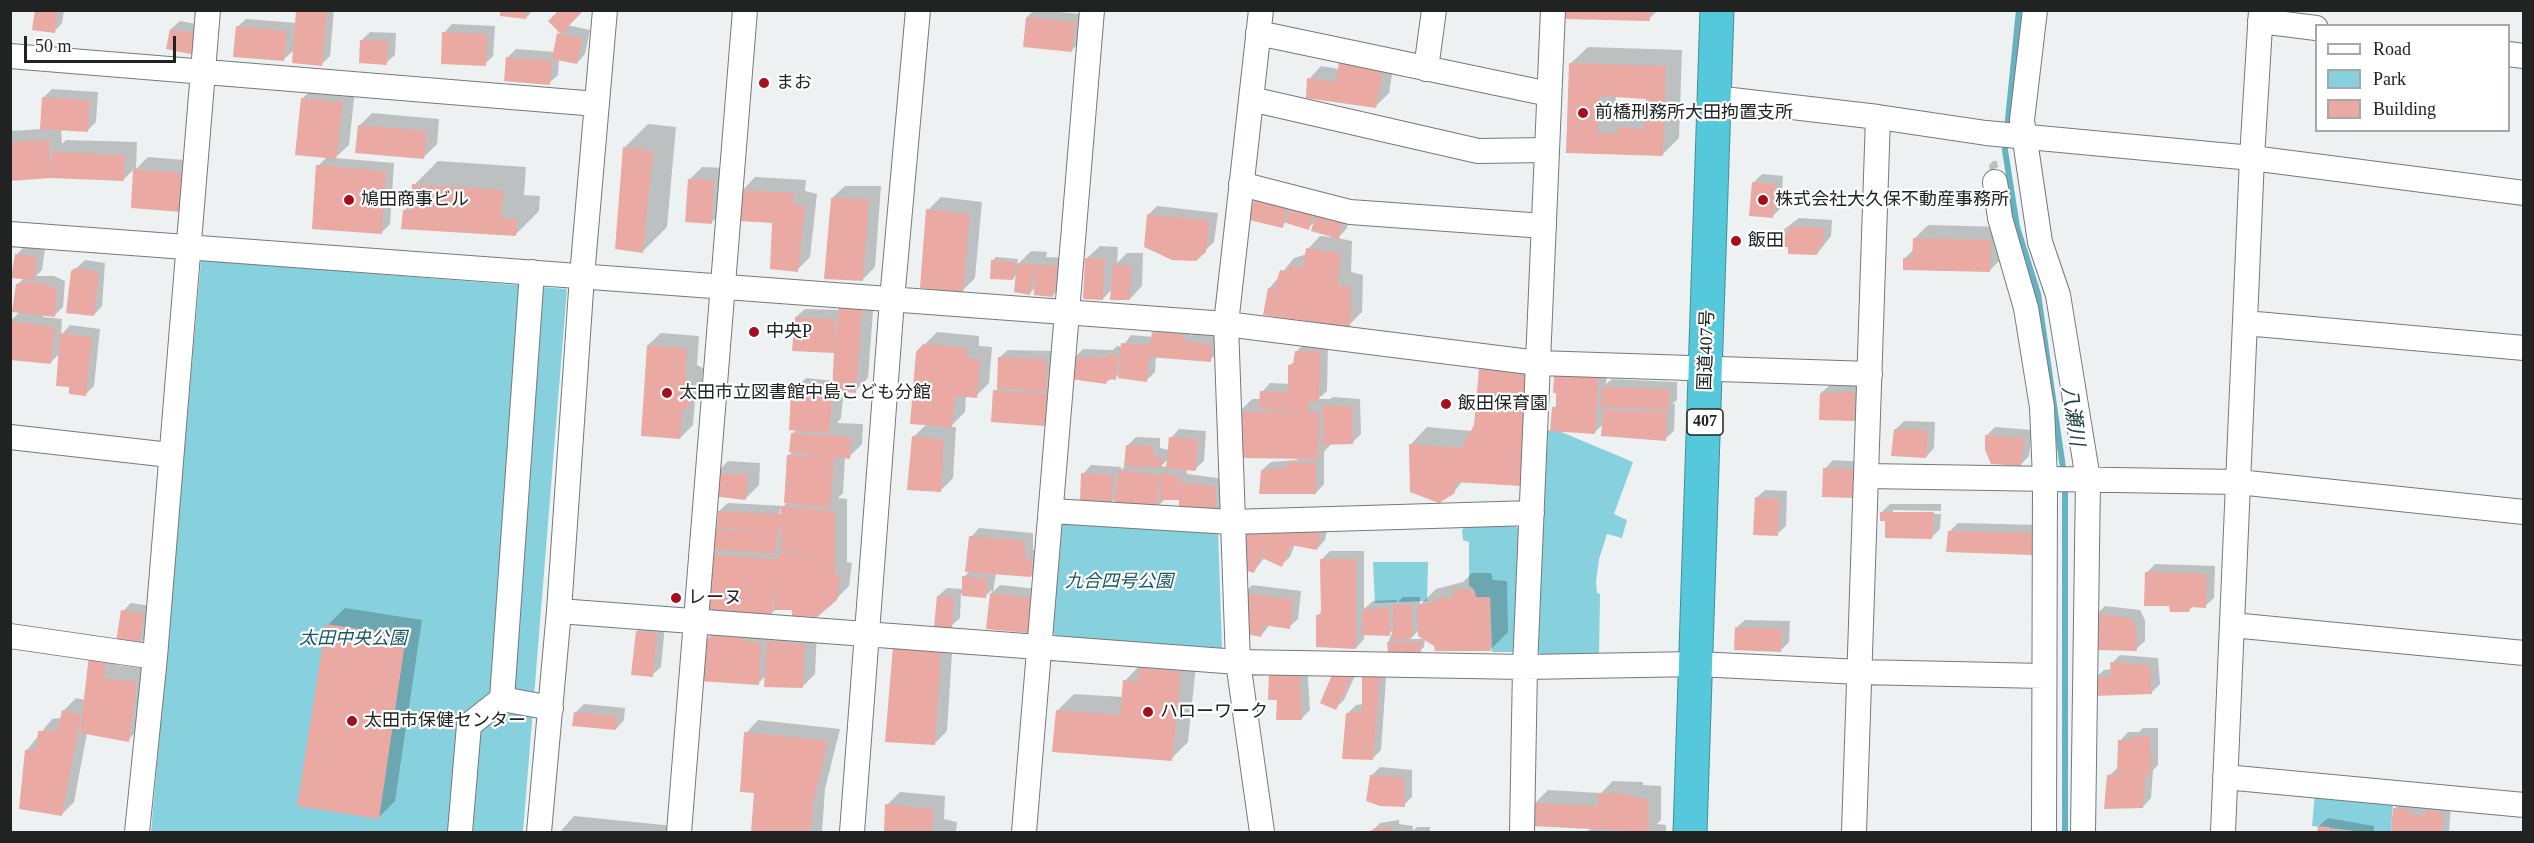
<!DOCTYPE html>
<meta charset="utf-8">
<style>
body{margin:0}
#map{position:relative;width:2534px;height:843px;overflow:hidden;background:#edf1f2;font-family:"Times New Roman",serif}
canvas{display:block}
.frame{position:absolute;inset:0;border:12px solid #212323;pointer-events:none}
.legend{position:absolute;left:2315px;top:24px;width:195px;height:108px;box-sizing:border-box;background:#fff;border:2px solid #a6a7a7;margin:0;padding:8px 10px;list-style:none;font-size:18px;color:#212323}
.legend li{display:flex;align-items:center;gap:12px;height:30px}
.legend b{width:30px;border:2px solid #a6a7a7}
.scale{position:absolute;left:24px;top:36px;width:152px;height:27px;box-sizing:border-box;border:3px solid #212323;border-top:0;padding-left:8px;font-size:18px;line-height:21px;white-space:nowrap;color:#212323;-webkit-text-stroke:4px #fff;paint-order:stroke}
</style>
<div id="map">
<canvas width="2534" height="843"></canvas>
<div class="frame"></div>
<ul class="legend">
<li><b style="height:8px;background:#fff"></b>Road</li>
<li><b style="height:16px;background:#87d1de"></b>Park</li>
<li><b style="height:16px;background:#eba9a3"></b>Building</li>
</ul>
<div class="scale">50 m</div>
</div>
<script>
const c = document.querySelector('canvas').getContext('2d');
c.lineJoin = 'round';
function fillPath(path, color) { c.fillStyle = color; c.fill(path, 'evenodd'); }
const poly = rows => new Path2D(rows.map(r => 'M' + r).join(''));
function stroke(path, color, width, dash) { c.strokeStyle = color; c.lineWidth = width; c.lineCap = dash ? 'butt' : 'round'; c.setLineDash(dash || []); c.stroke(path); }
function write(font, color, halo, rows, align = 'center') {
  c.font = font + ' "Times New Roman","Noto Sans JP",serif'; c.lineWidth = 4.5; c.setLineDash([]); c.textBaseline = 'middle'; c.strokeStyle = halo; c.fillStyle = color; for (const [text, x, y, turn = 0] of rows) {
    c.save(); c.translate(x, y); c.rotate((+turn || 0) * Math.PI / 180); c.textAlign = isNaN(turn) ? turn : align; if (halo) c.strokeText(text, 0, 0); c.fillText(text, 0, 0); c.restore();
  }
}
fillPath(poly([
 [201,260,567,289,523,832,151,832],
 [1544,430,1559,431,1633,462,1614,514,1627,520,1622,538,1607,534,1599,559,1596,582,1597,593,1600,594,1599,654,1541,654,1534,647],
 [1060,519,1218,529,1222,648,1060,638,1050,632],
 [1512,523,1520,530,1516,652,1492,652,1490,597,1476,597,1474,589,1469,586,1469,542,1463,540,1462,530,1468,524],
 [1373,562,1428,562,1427,601,1375,603],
 [2315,793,2393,801,2391,832,2365,832,2312,826]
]), '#87d1de');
fillPath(poly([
 [37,10,64,10,62,23,54,32],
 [298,10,334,10,330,56,322,64,295,49,283,60,237,27,246,19,297,23],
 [502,10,533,10,526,18],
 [1034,10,1083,14,1080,42,1072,50,1027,17],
 [1567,10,1658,10,1649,19],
 [180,21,207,26,203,45,171,29],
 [452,24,495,26,493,56,485,64,444,33],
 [567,25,590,30,585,54,577,63,559,59,558,75,549,83,508,57,516,49,555,52,559,34],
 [370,32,396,33,395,55,386,63,362,40],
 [1588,47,1682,50,1679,138,1662,155,1568,151,1571,63],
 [1616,96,1648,98,1647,112,1636,111,1630,117,1615,116],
 [1395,56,1389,93,1376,106,1309,79,1321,66,1339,69],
 [316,85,355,90,349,145,335,158,394,163,390,224,381,233,318,166,327,157,303,98],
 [52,89,98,92,96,122,88,130,61,129,62,144,66,140,137,142,136,169,148,157,196,161,194,198,132,207,135,168,124,179,51,177,10,179,10,131,42,129,44,97],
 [372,113,439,119,437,144,424,157,359,126],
 [648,124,676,127,667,227,643,251,624,148],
 [438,161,526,167,524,195,540,196,539,211,515,235,404,211,413,202,414,185],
 [1993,161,1997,161,1998,167,1990,171,1989,165],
 [702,167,727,168,724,210,711,223,689,180],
 [1762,174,1783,176,1781,208,1773,216,1753,183],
 [755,177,806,180,805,191,817,194,810,257,797,270,774,222,743,190],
 [845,186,881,186,875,267,862,280,832,198],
 [941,197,982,202,975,278,962,291,928,210],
 [1255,199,1351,207,1347,228,1338,238,1352,241,1351,272,1363,275,1362,312,1349,325,1269,289,1294,258,1307,254,1308,249,1320,236,1331,237,1332,235,1316,221,1308,228,1286,222,1282,226],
 [1157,206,1218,213,1214,242,1195,260,1148,215],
 [1799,218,1832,220,1831,236,1817,254,1789,246,1778,234],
 [1928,225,2003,227,2002,258,1989,271,1905,258,1914,249,1915,238],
 [25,246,45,249,42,270,36,276,54,276,65,281,63,307,55,315,44,314,43,317,62,319,61,335,70,325,100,329,94,386,86,394,70,386,60,353,50,363,10,321,20,312,17,285,24,278,16,255],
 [1100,246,1118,247,1117,263,1127,253,1143,253,1142,286,1130,299,1112,289,1103,299,1087,258],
 [1031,251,1047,252,1046,257,1067,258,1061,287,1052,296,1036,287,1030,293,1017,274,1013,279,992,261,996,257,1018,259,1017,265],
 [85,260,105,263,102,306,94,315,73,271],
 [874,297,868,378,855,391,844,390,841,418,837,423,863,424,862,444,849,457,845,457,843,493,838,498,847,499,847,562,852,563,849,586,836,599,793,608,776,609,771,614,710,555,717,548,713,530,718,524,719,511,728,503,784,506,787,502,788,456,793,451,792,434,797,429,793,391,806,378,835,381,837,348,796,317,805,309,840,310],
 [781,506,783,506,782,520,779,520],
 [1162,324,1192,327,1191,336,1198,329,1224,332,1223,347,1210,360,1156,356,1155,372,1147,380,1120,374,1106,382,1074,358,1083,349,1113,350,1117,346,1122,347,1131,335,1153,337],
 [937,332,979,336,979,346,992,347,989,383,976,396,966,395,965,412,950,427,956,427,953,478,940,491,913,437,927,424,924,345],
 [661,333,699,336,697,365,703,368,701,394,695,401,693,425,680,438,648,345],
 [1305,343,1328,343,1327,391,1318,399,1330,399,1333,397,1360,399,1361,434,1352,443,1331,444,1324,452,1324,484,1316,493,1262,470,1271,462,1297,460,1297,458,1239,412,1252,399,1261,399,1262,392,1270,383,1290,384,1290,366,1295,360,1296,352],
 [1008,350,1055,351,1053,416,1045,424,995,391,999,387,999,358],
 [1498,353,1547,369,1454,492,1411,444,1427,427,1472,431,1475,425,1481,370],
 [1607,368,1606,384,1612,379,1677,382,1677,400,1672,404,1675,404,1674,431,1665,439,1604,423,1595,432,1553,408],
 [1863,384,1856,419,1821,393,1830,385],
 [1904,421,1935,422,1934,448,1926,457,1895,430],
 [1995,427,2032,430,2029,456,2021,465,1986,436],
 [1179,429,1206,431,1204,461,1195,469,1187,469,1187,474,1224,479,1224,506,1215,514,1181,498,1165,499,1156,508,1117,497,1111,503,1083,474,1091,465,1121,467,1121,470,1126,465,1128,445,1136,437,1160,438,1160,448,1170,450,1171,438],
 [1168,459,1168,467,1161,466],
 [1833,460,1864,462,1863,488,1825,469],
 [728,461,760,463,759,485,746,498,716,474],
 [1765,490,1787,491,1786,526,1777,534,1756,498],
 [1890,504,1941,504,1941,511,1893,510,1893,513,1941,514,1940,529,1932,537,1887,519,1882,512],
 [1329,522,1325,540,1317,549,1295,544,1290,557,1281,565,1265,557,1254,571,1239,530],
 [1958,523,2040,525,2040,545,2031,554,1950,531],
 [979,528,1033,533,1033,550,1040,551,1039,567,1031,576,996,573,993,592,1000,585,1038,589,1037,623,987,628,992,590,985,596,961,594,960,618,951,626,938,596,947,588,963,589,964,577,970,571,971,537],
 [1330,551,1364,551,1364,609,1373,601,1397,600,1397,603,1403,597,1420,597,1420,605,1436,589,1463,582,1472,573,1491,573,1493,580,1507,581,1508,632,1491,649,1436,645,1420,629,1410,639,1425,639,1424,647,1420,650,1388,643,1393,630,1389,634,1364,634,1364,639,1356,648,1318,615,1322,611,1321,560],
 [2155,564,2215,566,2214,598,2205,606,2194,605,2188,611,2170,605,2146,573],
 [1252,585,1301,591,1298,619,1289,627,1270,624,1261,636,1244,594],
 [131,603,151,606,147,636,139,644,123,611],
 [2105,606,2140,610,2145,620,2145,641,2136,649,2097,614],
 [345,608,422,620,395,801,378,818,328,625],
 [1745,620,1790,621,1789,642,1780,651,1736,628],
 [646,623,665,625,661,667,652,675,637,632],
 [718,628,817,632,815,674,802,687,767,675,758,683,705,641],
 [953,637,947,731,934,744,895,646],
 [118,646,116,665,149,669,141,727,128,740,87,733,74,802,61,815,27,750,52,719,61,718,63,711,76,698,85,700,90,656],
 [2120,655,2158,658,2160,684,2152,692,2095,678,2104,670,2112,669,2112,663],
 [1197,656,1188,742,1171,759,1057,711,1074,694,1123,697,1125,681,1141,664],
 [1307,663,1310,710,1302,718,1279,698],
 [1387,664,1381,750,1372,759,1348,713,1356,705,1364,704,1363,671],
 [1358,669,1344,700,1335,708,1335,671],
 [584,704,625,708,624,720,616,729,575,713],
 [758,720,840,729,825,789,822,832,752,832,755,791,746,733],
 [2143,728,2158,728,2158,765,2153,770,2151,798,2143,807,2109,776,2118,767,2120,741,2128,732,2139,732],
 [1380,767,1412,770,1412,797,1404,805,1371,776],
 [1613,781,1643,782,1643,785,1661,786,1661,820,1657,824,1666,825,1666,832,1586,832,1590,829,1535,803,1548,790,1601,793],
 [900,792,945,796,944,819,957,822,956,832,885,832,887,805],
 [2403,800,2451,805,2449,832,2392,832,2394,809],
 [574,816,674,826,674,832,560,832],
 [2328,818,2374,826,2374,832,2319,832,2319,826],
 [1399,820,1399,824,1413,826,1413,831,1417,827,1430,827,1430,832,1371,832,1380,823]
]), '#0003');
stroke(poly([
 [2007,130,2019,10],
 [2006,140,2005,150,2017,227,2038,294,2064,475],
 [2065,832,2065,485]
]), '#65b2c0', 6);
fillPath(poly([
 [35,10,58,10,55,33,32,30],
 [296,10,327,12,322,66,292,63],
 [500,10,527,10,526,19,500,16],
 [559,10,584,10,561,34,582,38,577,64,552,59,557,33,561,34,548,21],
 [1565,10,1650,10,1650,21,1565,19],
 [1026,17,1076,22,1072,52,1023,47],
 [236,26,287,31,284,61,233,57],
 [170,29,199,34,195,55,166,49],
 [442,32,487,34,486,66,441,64],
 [360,40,388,41,387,65,359,63],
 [506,57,552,61,550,85,504,81],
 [1339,62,1383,68,1376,108,1306,98,1307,78,1336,82],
 [1569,63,1666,66,1663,156,1566,153],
 [1600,96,1646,99,1644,129,1617,127,1617,134,1598,133],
 [42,97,90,100,88,132,40,129],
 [301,98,343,102,336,159,295,155],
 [358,125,427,131,424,159,355,153],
 [49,140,51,176,52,152,125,155,124,181,51,178,10,181,10,142],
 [623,147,653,151,643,253,615,249],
 [316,165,386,171,382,234,312,229],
 [133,169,184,173,182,212,131,208],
 [688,179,714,180,712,224,685,222],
 [1752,182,1776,184,1773,218,1749,216],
 [412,184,503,190,501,218,517,219,516,236,401,229,403,210,411,211],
 [741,190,794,193,793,204,805,206,798,272,770,269,772,223,740,221],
 [831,198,869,199,863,281,824,279],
 [1254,199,1287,204,1283,228,1249,220],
 [1291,203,1314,210,1309,230,1286,223],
 [1318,208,1344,215,1339,239,1311,231],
 [926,209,970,214,963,293,920,288],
 [1147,214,1210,221,1206,252,1196,261,1172,260,1144,247],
 [1789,226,1824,228,1823,246,1818,246,1817,255,1788,254,1788,247,1776,247,1776,234,1789,234],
 [1913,238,1991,240,1990,272,1903,270,1903,258,1912,258],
 [1306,248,1340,253,1338,285,1351,287,1350,327,1263,315,1268,288,1275,288,1280,270,1288,271,1288,265,1303,268],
 [15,254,37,257,34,280,11,278],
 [1085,258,1105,259,1103,300,1083,299],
 [991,260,1015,262,1013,280,990,279],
 [1017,263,1035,265,1030,295,1014,292],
 [1035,265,1059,266,1053,297,1034,295],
 [1113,265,1131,266,1130,300,1110,300],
 [75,268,97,271,99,274,94,316,66,313,71,271],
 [26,282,45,283,57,290,55,317,12,312,16,284],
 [839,307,862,309,856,393,832,391,834,353,792,351,795,317,835,319,835,346],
 [10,321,55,327,51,364,10,360],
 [1152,332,1184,335,1184,341,1212,344,1211,362,1149,357,1147,382,1118,378,1121,343,1150,345],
 [60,333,92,337,86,396,69,394,69,387,56,386],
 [923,344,967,348,967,358,980,359,977,398,955,396,952,427,910,424,916,352],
 [647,345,687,349,685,378,690,380,689,409,683,408,680,439,641,436],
 [1295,351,1320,351,1319,401,1309,401,1308,412,1319,412,1318,459,1237,458,1238,412,1301,412,1259,409,1260,391,1288,392,1288,365,1293,364],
 [1107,354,1118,355,1116,380,1108,379,1106,384,1070,379,1073,357,1107,358],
 [998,357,1047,359,1046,392,997,388],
 [1479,369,1521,374,1531,386,1522,486,1455,482,1455,493,1439,503,1410,492,1409,444,1461,448,1474,425],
 [1554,375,1599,376,1595,434,1550,431,1552,407,1556,407,1556,393,1553,393],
 [1602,387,1669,389,1669,410,1600,407],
 [993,390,1047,394,1045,426,991,422],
 [791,391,833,394,829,433,789,430],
 [1855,392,1856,421,1819,420,1820,393],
 [1323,405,1352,407,1353,444,1323,445],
 [1603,410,1667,412,1666,441,1601,436],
 [1894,429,1928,430,1926,458,1891,456],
 [791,433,851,437,850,459,834,457,830,508,784,503,787,455,826,457,789,452],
 [1985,435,2024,438,2021,466,1991,464,1985,450],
 [912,436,944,440,941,492,907,490],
 [1169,437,1198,439,1196,471,1166,468],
 [1126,445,1153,446,1153,456,1163,458,1161,468,1124,466],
 [1316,462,1316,494,1259,494,1261,470,1286,468,1286,463],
 [1823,468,1856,470,1855,498,1822,497],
 [1119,470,1159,475,1157,509,1114,504],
 [714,473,748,475,746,500,712,496],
 [1081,473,1113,475,1112,504,1080,502],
 [1160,473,1179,476,1179,489,1180,482,1216,487,1216,516,1179,514,1179,500,1160,500],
 [1755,497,1779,499,1778,536,1753,535],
 [781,506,835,511,835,575,840,575,837,600,817,617,792,616,792,610,774,610,776,580,771,616,707,610,709,554,778,559,779,553,816,555,781,551,781,518,779,532,777,532,776,554,708,549,711,529,773,532,717,527,718,511,781,514],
 [1880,512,1934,512,1932,539,1885,538,1885,521,1880,521],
 [1285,529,1321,530,1317,550,1291,545,1282,567,1262,558,1268,540,1254,573,1237,568,1237,530,1272,530,1283,535],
 [1948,531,2032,533,2032,555,1946,552],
 [969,536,1025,541,1025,558,1032,559,1031,577,965,572],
 [1320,559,1356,559,1356,649,1316,647,1316,615,1321,615],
 [2145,572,2207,574,2206,608,2190,607,2189,612,2170,612,2169,606,2144,606],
 [962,576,988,579,986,598,962,596],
 [1474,589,1476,597,1490,597,1491,651,1435,651,1434,646,1418,636,1417,605,1435,602,1437,598,1453,598,1453,590],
 [990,593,1030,598,1029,633,986,629],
 [1242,593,1293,599,1290,629,1263,625,1261,637,1246,634],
 [937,596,954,597,952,628,934,627],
 [1393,605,1412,605,1412,638,1392,640],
 [1389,608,1390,636,1361,635,1363,609],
 [121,610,144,614,139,646,116,642],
 [2096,614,2131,618,2137,629,2137,651,2094,650],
 [326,624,406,636,379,819,297,806],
 [1735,627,1782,629,1781,652,1734,650],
 [636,631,657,633,653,677,631,675],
 [725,634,761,644,759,685,699,681,706,638],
 [767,641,805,644,803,688,764,687],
 [1387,642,1422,642,1421,652,1388,652],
 [893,646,941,650,935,745,885,742],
 [89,655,106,659,104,678,137,682,129,742,80,733],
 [2110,662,2150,666,2152,694,2093,696,2094,678,2111,677],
 [1139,668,1181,672,1172,761,1052,752,1056,710,1120,715,1123,680,1139,682],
 [1334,670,1351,677,1336,710,1320,703],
 [1362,670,1380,672,1373,760,1342,759,1346,713,1362,712],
 [1269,671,1299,671,1302,720,1276,720,1277,700,1268,700],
 [62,710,81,715,62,816,19,809,25,750,36,749,38,731,58,730],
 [574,712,618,716,616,730,572,726],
 [744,732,828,741,813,803,810,832,751,832,754,793,740,792],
 [2133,736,2150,736,2151,775,2146,774,2143,808,2104,809,2107,775,2135,774,2117,773,2118,740,2131,740],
 [1370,775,1404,778,1405,807,1380,806,1366,801],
 [1598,793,1630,794,1631,797,1648,799,1649,832,1532,826,1534,803,1598,806],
 [885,804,933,809,932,832,884,832],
 [2393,808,2410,810,2410,815,2425,815,2426,810,2443,813,2442,832,2391,832],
 [2318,826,2330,827,2329,829,2345,832,2317,832],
 [1391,827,1391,832,1368,832,1375,828]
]), '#eba9a3');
const minor = poly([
 [1261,10,1226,324,1238,662,1262,832],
 [2035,10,2022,120,2040,242,2058,295,2088,479,2083,832],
 [2260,21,2316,28],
 [1258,33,1549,94],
 [2508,54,2524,56],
 [10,56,597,104],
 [1426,69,1434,10],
 [1715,98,1878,117,1986,133,2252,158,2524,193],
 [1251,99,1478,151,1547,150],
 [1995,182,2000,218,2026,308,2042,407,2045,479,2044,832],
 [1241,184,1350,212,1544,226],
 [10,234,1226,324,1538,363,1870,374],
 [532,272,502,699,551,708],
 [2245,323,2524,348],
 [10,437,170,455],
 [1866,476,2238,482,2524,512],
 [1052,511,1231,522,1532,513],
 [559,611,1238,662,1525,667,1697,664,1860,672,2044,676],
 [2232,625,2524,653],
 [10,636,155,657],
 [2225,777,2524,805],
 [137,832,155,657,208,10],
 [460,832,469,725,502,699],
 [539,832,559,611,582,276,605,10],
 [679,832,745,10],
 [852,832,892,300,918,10],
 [1024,832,1092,10],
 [1522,832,1525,667,1553,10],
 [1854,832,1878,117],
 [2223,832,2252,158,2261,10]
]);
const highway = poly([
 [1690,832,1717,10]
]);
stroke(minor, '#75797a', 26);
stroke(highway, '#438e9b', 35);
stroke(minor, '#fff', 24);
stroke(highway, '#56c8db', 33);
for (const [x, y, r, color] of [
 [764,83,6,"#a60d1d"],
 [1583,113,6,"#a60d1d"],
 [349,200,6,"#a60d1d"],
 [1763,200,6,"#a60d1d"],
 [1736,241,6,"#a60d1d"],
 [754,332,6,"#a60d1d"],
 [667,393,6,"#a60d1d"],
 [1446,404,6,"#a60d1d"],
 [676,598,6,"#a60d1d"],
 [1148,712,6,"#a60d1d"],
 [352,721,6,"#a60d1d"]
]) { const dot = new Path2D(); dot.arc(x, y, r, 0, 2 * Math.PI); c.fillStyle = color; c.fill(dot); stroke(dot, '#fff', 2); }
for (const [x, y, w] of [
 [1705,422,36]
]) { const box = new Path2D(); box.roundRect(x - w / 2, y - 13, w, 26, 4.5); c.fillStyle = '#fff'; c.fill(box); stroke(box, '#212323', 1.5); }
write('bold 16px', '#212323', null, [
 ["407",1705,422]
]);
write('18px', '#212323', '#fff', [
 ["まお",776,83],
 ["前橋刑務所大田拘置支所",1595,113],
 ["鳩田商事ビル",361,200],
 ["株式会社大久保不動産事務所",1775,200],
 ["飯田",1748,241],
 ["中央P",766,332],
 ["太田市立図書館中島こども分館",679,393],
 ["飯田保育園",1458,404],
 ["レーヌ",688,598],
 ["ハローワーク",1160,712],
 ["太田市保健センター",364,721]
], 'left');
write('18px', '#212323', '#fff', [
 ["国道407号",1707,350,-88]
]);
write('italic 18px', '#145761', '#fff', [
 ["九合四号公園",1119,582],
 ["太田中央公園",353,639]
]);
write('italic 20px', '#1d4248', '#fff', [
 ["八瀬川",2072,416,82]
]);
</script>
